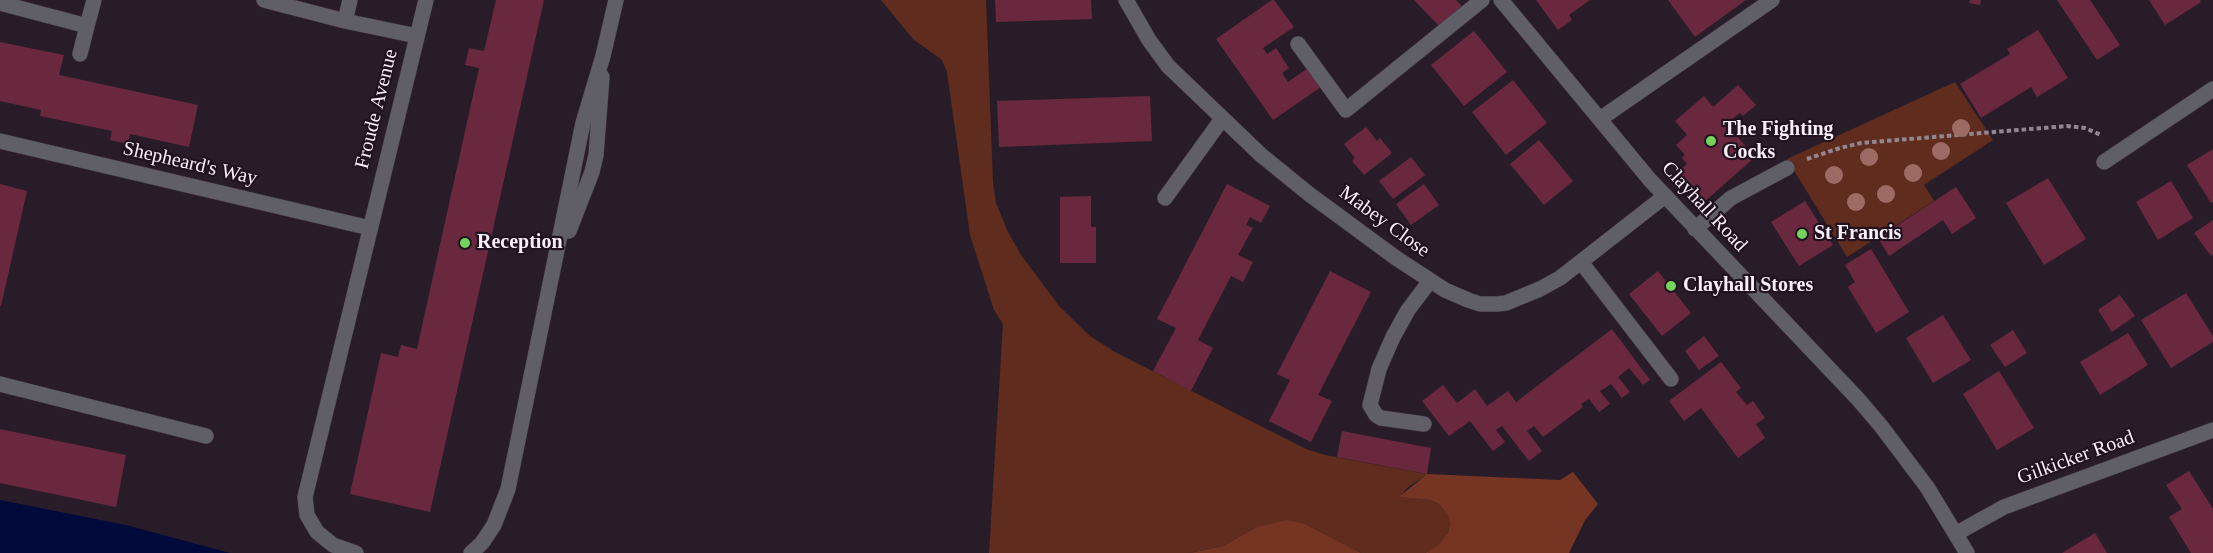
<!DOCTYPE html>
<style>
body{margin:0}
canvas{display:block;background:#291c29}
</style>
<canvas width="2213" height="553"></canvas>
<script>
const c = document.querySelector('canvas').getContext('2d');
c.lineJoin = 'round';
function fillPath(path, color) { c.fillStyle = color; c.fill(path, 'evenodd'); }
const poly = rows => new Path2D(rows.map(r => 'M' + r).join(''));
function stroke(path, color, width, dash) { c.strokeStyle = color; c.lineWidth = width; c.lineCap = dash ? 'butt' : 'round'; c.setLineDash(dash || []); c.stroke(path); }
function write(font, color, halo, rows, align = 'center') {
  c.font = font + ' "Times New Roman",serif'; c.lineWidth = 4.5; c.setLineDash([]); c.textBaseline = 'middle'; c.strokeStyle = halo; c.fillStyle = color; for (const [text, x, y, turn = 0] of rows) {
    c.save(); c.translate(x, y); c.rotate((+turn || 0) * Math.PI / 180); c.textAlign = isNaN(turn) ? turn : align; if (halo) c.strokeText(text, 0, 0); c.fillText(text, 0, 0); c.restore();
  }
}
fillPath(poly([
 [881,0,986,0,993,183,996,203,1007,230,1021,255,1059,306,1090,336,1113,351,1306,449,1325,455,1437,476,1427,474,1407,488,1400,497,1430,500,1439,504,1447,512,1450,523,1448,533,1441,544,1425,553,1361,553,1305,524,1257,527,1223,546,1190,553,989,553,1003,324,994,310,970,235,947,72,942,60,913,39],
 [1955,82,1993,140,1924,185,1934,201,1847,257,1787,159]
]), '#5f2c1e');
fillPath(poly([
 [1573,472,1598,504,1585,520,1569,553,1425,553,1440,544,1448,533,1450,523,1447,513,1439,504,1430,500,1399,497,1427,474,1560,480],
 [1287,520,1305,524,1361,553,1190,553,1223,546,1257,527]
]), '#753522');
fillPath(poly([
 [0,500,126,525,230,553,0,553]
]), '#000a3a');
fillPath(poly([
 [496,0,544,0,430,512,350,494,381,353,398,357,401,345,417,349,479,68,465,65,469,48,484,51],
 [995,0,1091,0,1092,19,996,22],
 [1272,0,1274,0,1294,27,1263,48,1267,54,1276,48,1289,68,1282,73,1288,82,1308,68,1321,87,1273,120,1216,39],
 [1414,0,1456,0,1462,6,1440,27],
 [1536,0,1590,0,1569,15,1572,20,1558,30],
 [1668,0,1746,0,1695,37],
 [1970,0,1981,0,1980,5,1969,3],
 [2057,0,2090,0,2120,45,2097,60],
 [2149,0,2200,0,2201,2,2165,25],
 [2038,30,2068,78,2037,97,2031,87,1981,118,1960,84,2010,54,2007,49],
 [1474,31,1507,72,1464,106,1431,65],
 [0,42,64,55,59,75,198,105,189,147,130,134,128,144,110,140,112,131,40,116,41,110,0,101],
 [1513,80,1547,123,1506,155,1472,112],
 [1738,85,1756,105,1743,116,1740,113,1726,124,1755,157,1702,204,1676,174,1687,164,1682,158,1685,155,1676,145,1687,135,1675,121,1704,96,1713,107],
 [1150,96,1152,141,999,147,997,101],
 [1366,127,1377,141,1380,138,1392,153,1364,175,1352,161,1355,158,1344,144],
 [1539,140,1573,181,1544,205,1510,164],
 [2213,149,2213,202,2211,203,2187,165],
 [1411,157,1425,175,1393,199,1379,181],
 [2048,178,2086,239,2044,265,2006,203],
 [2171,181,2193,218,2158,240,2136,202],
 [0,184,27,191,1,306,0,306],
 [1227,184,1270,206,1261,223,1250,217,1246,225,1253,228,1238,255,1253,262,1243,282,1231,276,1198,340,1213,348,1191,391,1153,371,1176,328,1157,319],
 [1424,184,1439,205,1411,225,1396,204],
 [1956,187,1976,218,1952,234,1943,220,1889,256,1878,238],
 [1091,196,1091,227,1096,227,1096,263,1060,263,1060,197],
 [1805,201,1833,245,1799,266,1771,222],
 [2213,220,2213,254,2211,256,2194,233],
 [1871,249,1909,312,1876,333,1848,287,1855,282,1845,265],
 [1330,271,1371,292,1318,395,1332,401,1311,442,1269,421,1290,380,1277,374],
 [1658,271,1691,313,1662,336,1629,294],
 [2186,293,2213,336,2213,342,2171,368,2141,320],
 [2120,295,2135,316,2112,332,2098,310],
 [1943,315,1971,360,1933,383,1906,338],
 [1612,329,1650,380,1643,385,1629,368,1618,377,1630,392,1622,398,1611,384,1600,391,1610,404,1599,412,1589,399,1581,404,1583,407,1543,437,1534,426,1527,431,1542,451,1529,461,1502,426,1496,430,1505,442,1493,451,1470,421,1449,436,1422,401,1443,385,1457,403,1475,389,1487,406,1508,391,1516,402],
 [2013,330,2027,353,2005,367,1990,345],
 [2128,333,2148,365,2100,395,2080,362],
 [1704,336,1719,356,1699,370,1685,351],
 [1721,362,1741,388,1736,392,1747,405,1753,401,1765,418,1756,424,1765,438,1738,458,1701,408,1684,421,1669,401],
 [1999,371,2034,428,1997,450,1963,394],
 [0,429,126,455,116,507,0,483],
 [1342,431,1431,448,1427,474,1337,457],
 [2189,471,2213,509,2213,553,2191,553,2169,517,2182,509,2166,485],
 [2095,533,2107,553,2062,553]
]), '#69283d');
const minor = poly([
 [264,0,345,21,417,36],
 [1126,0,1149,40,1168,66,1261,155,1309,194,1396,258,1445,290,1468,300,1480,304,1497,304,1506,303,1540,289,1560,278,1665,196],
 [1501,0,1650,180,1858,399,1881,426,1927,487,1967,553],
 [0,3,87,26,94,0],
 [345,21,350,0],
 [1298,44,1346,110,1482,0],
 [80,54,87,26],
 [1600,119,1772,0],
 [0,141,370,228],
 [2104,162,2213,89],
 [1165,198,1222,119],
 [1695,229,1731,198,1787,168],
 [569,231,592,172,596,155,602,77],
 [1581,262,1671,379],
 [0,384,206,436],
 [1424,424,1381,418,1376,415,1370,405,1379,369,1393,337,1408,310,1430,281],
 [1957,533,2004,507,2213,430],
 [356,553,333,545,317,532,307,515,305,497,426,0],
 [471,553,482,543,494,525,508,489,583,123,603,56,616,0]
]);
stroke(minor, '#463a46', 16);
stroke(poly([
 [1807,159,1840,148,1861,143,2067,126,2085,128,2101,135]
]), '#928691', 4, [4.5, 3]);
stroke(minor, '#605f68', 15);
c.fillStyle = '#9d6b64';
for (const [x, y] of [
 [1961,128],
 [1941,151],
 [1869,157],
 [1913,173],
 [1834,175],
 [1886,194],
 [1856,202]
]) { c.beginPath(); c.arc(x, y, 9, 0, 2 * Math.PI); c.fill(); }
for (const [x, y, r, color] of [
 [1711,141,6,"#75d25a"],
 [1802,234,6,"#75d25a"],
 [465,243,6,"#75d25a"],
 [1671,286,6,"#75d25a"]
]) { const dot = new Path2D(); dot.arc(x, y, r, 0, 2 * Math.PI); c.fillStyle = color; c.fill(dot); stroke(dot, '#20121f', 2); }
write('20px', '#f9eff8', '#20121f', [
 ["Froude Avenue",377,109,-76],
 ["Shepheard's Way",190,164,13],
 ["Clayhall Road",1704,207,47],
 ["Mabey Close",1384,222,36],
 ["Gilkicker Road",2076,458,-20]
]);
write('bold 20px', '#f9eff8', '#20121f', [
 ["The Fighting",1723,130],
 ["Cocks",1723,153],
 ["St Francis",1814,234],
 ["Reception",477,243],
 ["Clayhall Stores",1683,286]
], 'left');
</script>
